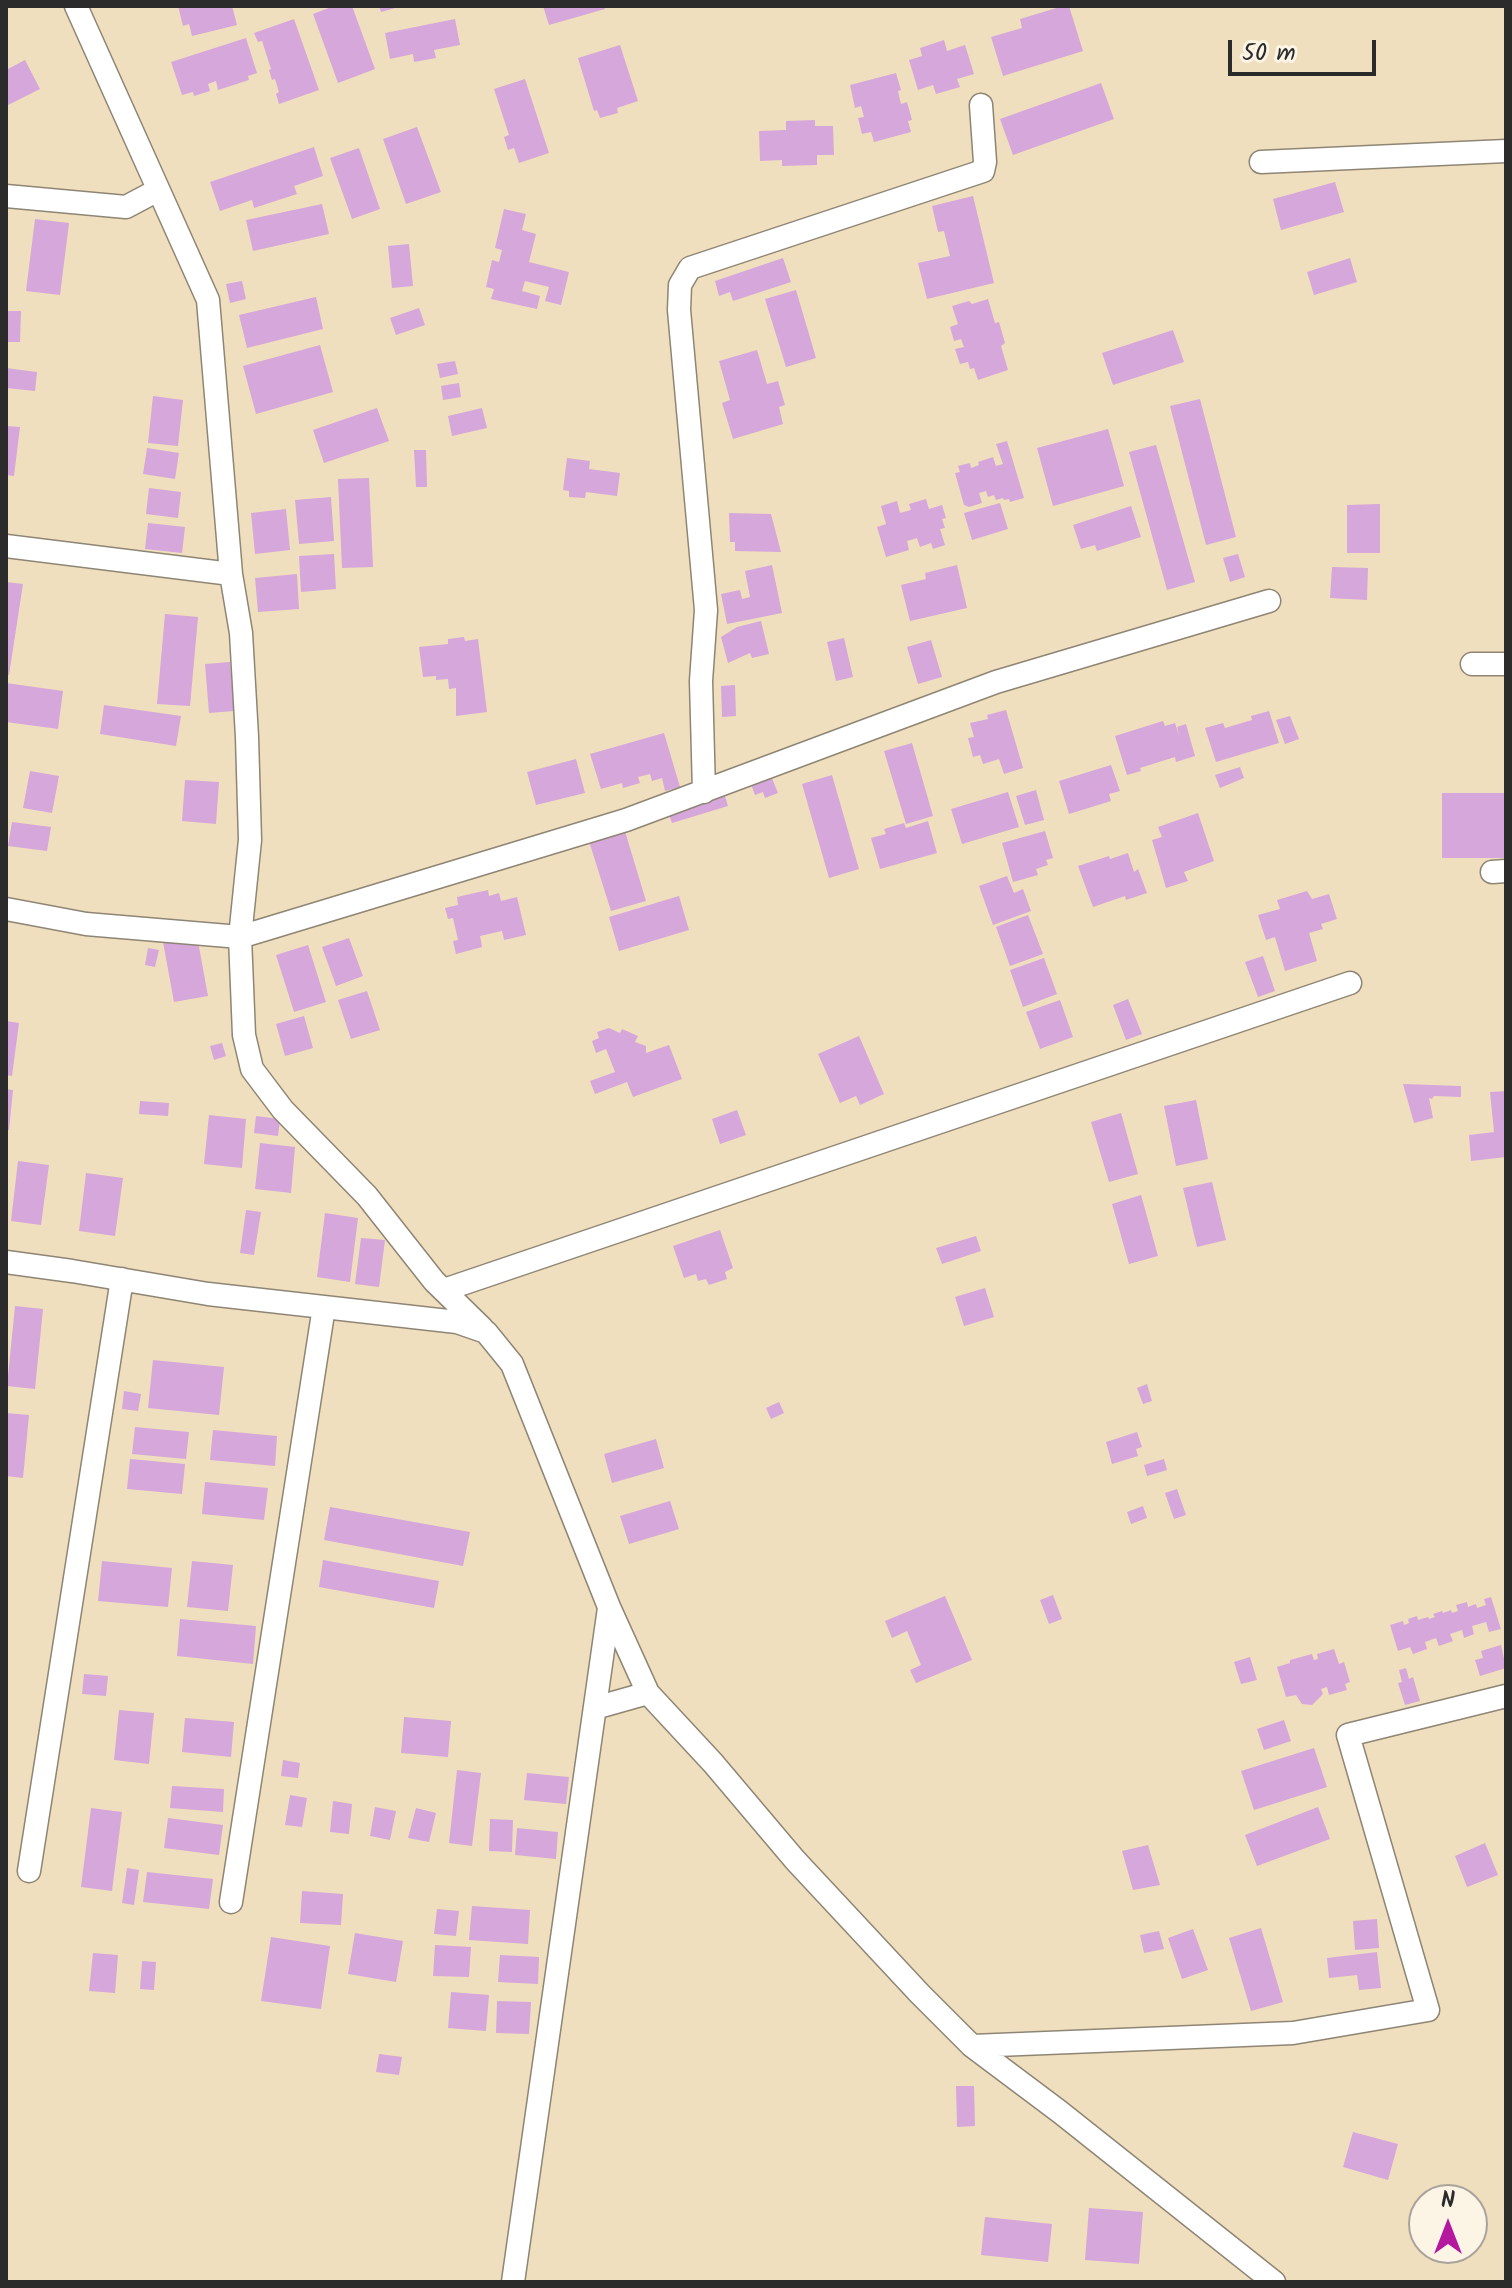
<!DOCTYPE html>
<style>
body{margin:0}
#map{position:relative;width:1512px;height:2288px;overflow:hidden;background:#f0dfbe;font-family:Kalam,sans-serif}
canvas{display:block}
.frame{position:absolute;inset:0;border:8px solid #2b2b2b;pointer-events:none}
.north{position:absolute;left:1408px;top:2184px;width:80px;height:80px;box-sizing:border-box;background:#fcf5e5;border:2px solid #a8a49b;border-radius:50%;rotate:0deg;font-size:22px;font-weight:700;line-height:32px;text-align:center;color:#2b2b2b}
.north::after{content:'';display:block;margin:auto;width:28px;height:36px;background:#b5179e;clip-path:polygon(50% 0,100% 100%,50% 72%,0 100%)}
.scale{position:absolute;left:1228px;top:40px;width:148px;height:36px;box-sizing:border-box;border:4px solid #2b2b2b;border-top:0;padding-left:10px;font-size:24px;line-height:28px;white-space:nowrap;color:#2b2b2b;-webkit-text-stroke:6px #fcf5e5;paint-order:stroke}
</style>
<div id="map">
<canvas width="1512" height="2288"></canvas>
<div class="frame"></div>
<div class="north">N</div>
<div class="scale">50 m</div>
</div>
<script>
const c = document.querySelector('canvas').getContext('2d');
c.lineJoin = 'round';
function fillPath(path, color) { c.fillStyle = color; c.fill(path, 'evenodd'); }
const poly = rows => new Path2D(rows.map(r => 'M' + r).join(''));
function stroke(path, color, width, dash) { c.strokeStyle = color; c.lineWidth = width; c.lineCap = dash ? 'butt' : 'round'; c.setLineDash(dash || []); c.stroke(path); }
fillPath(poly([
 [178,6,232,6,237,25,192,36,189,24,183,26],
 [334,6,352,6,375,69,338,83,313,14],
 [379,6,399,6,399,7,381,12],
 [543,6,604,6,605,9,549,25],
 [1063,6,1069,6,1083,51,1003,76,991,37,1022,28,1020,19],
 [294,19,319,90,279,104,276,94,279,92,275,79,272,80,269,70,271,69,262,41,258,42,254,33],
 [455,19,460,45,434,50,436,58,414,62,413,54,390,59,385,33],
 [246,38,257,73,248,76,249,80,218,90,216,81,208,84,210,91,194,96,193,92,182,95,171,62],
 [944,40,947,51,965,45,974,74,957,79,960,87,936,94,933,85,918,90,909,60,922,56,920,48],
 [620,45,638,101,617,108,618,113,600,118,597,110,594,111,578,58],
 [25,60,40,89,6,106,6,70],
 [896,73,901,90,898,91,901,104,907,102,912,120,908,121,911,132,874,142,871,132,862,134,858,118,864,117,861,106,855,108,850,85],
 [525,79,549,153,519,163,514,148,508,150,504,137,509,135,494,89],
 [1101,83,1114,119,1013,155,1000,119],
 [815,120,815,126,833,126,834,155,817,155,817,165,782,166,782,160,760,161,759,131,786,130,786,121],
 [417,127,441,192,406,204,383,139],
 [314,147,323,176,294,186,297,194,254,208,252,200,220,211,210,182],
 [359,148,380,209,352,219,330,158],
 [1335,182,1344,212,1281,230,1273,199],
 [973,196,994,283,927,299,918,263,950,256,944,231,938,232,932,206],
 [322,204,329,234,253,251,246,220],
 [504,209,526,214,522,230,536,234,529,262,569,272,561,305,545,301,549,287,525,281,522,291,540,296,537,309,491,299,494,289,486,287,492,260,499,262,502,250,495,248],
 [35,219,69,223,60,295,26,291],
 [409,244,413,286,392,288,388,246],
 [783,258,791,282,733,301,730,292,719,296,715,281],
 [1350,258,1357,282,1314,295,1307,272],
 [242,281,246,299,230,303,226,284],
 [796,290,816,358,786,367,765,299],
 [316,297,323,329,247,348,239,315],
 [988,299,995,323,999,322,1005,343,1001,346,1008,370,978,380,974,368,970,369,968,362,960,364,955,349,964,347,961,339,954,341,950,327,958,324,952,306,969,301,972,304],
 [419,308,425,325,396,335,390,318],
 [6,311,21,311,20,342,6,342],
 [1173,330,1184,362,1113,385,1102,353],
 [320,345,333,392,256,414,243,366],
 [757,350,767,384,778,381,785,405,779,407,783,424,733,439,722,403,730,400,719,361],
 [455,361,458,374,440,378,437,364],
 [6,368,37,372,35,391,6,388],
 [459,383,461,397,443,400,441,386],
 [153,396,183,400,178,446,148,443],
 [1200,399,1236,537,1206,545,1170,406],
 [377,408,389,441,324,463,313,430],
 [482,408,487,428,452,436,448,416],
 [6,426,20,427,14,476,6,475],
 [1108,429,1124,486,1053,506,1037,448],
 [1007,441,1024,498,1010,502,1009,499,1004,500,1003,498,996,500,994,495,988,497,986,491,979,493,982,503,969,507,964,505,955,473,960,472,958,466,970,463,971,468,979,465,978,462,993,457,996,466,1003,464,996,444],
 [1156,445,1195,582,1167,590,1129,452],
 [147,448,179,453,175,479,143,474],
 [414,450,426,450,427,487,416,487],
 [567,458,590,461,589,469,620,473,617,496,586,492,585,498,569,497,569,491,563,490],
 [369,478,373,567,342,568,338,479],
 [149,488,181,492,178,518,146,514],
 [331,497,334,541,299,544,295,500],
 [926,499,929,509,942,505,946,518,942,519,945,528,940,529,945,545,933,549,931,543,920,547,917,538,907,541,909,550,886,557,877,527,886,524,881,506,897,501,900,513,911,510,909,504],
 [1000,503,1008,529,972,540,964,513],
 [1380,504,1380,553,1347,553,1347,505],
 [1131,506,1141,537,1097,551,1095,545,1081,549,1073,525],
 [286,509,290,550,255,554,251,513],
 [729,513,771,514,781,552,735,551,735,542,730,542],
 [148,523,185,527,182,553,145,549],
 [334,554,336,589,301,592,299,556],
 [1238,554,1245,577,1230,582,1223,558],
 [772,565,782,613,727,624,721,594,740,590,742,599,750,597,745,571],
 [957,565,967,608,910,621,901,585,926,579,925,573],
 [1332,567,1368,568,1367,600,1330,598],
 [297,574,299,609,258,612,255,578],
 [6,582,23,584,9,675,6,675],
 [165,614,198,617,190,706,157,704],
 [761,621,769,654,752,658,750,653,728,663,721,637,737,627],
 [464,637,465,641,478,639,487,712,456,716,456,688,449,689,448,679,436,680,436,676,423,677,419,647,448,644,448,639],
 [844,638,853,677,836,681,827,642],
 [931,640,942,677,918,684,907,647],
 [230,662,234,711,209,713,205,664],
 [6,683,63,691,58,729,6,722],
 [735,685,736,716,722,717,721,686],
 [104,705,181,716,176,746,100,734],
 [1006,710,1023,768,1004,774,999,759,983,764,980,755,973,757,968,738,974,737,970,723,988,719,987,715],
 [1269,711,1279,743,1216,762,1205,728,1223,723,1225,728,1252,720,1251,716],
 [1290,716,1299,739,1285,744,1276,720],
 [1163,721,1165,726,1175,723,1179,736,1177,727,1186,724,1195,756,1176,762,1175,757,1140,768,1141,771,1127,775,1115,736],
 [664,733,680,787,665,791,662,778,652,781,650,774,638,777,640,783,623,788,622,783,601,789,590,754],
 [912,743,933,816,906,824,884,751],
 [576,759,585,793,536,805,527,772],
 [1111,765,1120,791,1109,794,1111,801,1069,814,1059,781],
 [1240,767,1244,778,1220,788,1215,775],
 [30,771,59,776,52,813,23,808],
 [832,775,859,869,829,878,802,784],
 [771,776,778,793,765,798,763,792,755,795,751,784],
 [185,780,219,782,216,824,182,821],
 [1036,790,1044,820,1025,825,1016,796],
 [1008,792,1019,827,962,844,951,809],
 [724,793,728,806,672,823,667,810],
 [1442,793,1506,793,1506,858,1442,858],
 [1198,813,1214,861,1184,872,1188,881,1166,888,1152,840,1162,837,1158,827],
 [928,821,937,853,880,869,871,838,886,834,884,829,904,823,906,828],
 [12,822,51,827,47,851,8,846],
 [624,828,646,901,611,911,588,838],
 [1045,831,1053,858,1046,860,1048,865,1036,869,1038,875,1013,882,1002,843],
 [1128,853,1134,872,1138,869,1147,893,1126,900,1125,896,1093,907,1078,866,1109,856,1110,859],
 [1007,876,1014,893,1023,889,1031,911,993,925,979,886],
 [488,890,489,896,499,893,501,901,517,897,526,935,504,940,502,931,480,936,482,947,456,954,453,941,458,940,453,918,448,919,445,908,458,905,457,897],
 [1307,891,1312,899,1329,894,1337,919,1321,924,1323,929,1309,933,1317,961,1285,971,1275,937,1266,940,1258,915,1280,909,1277,900],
 [679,896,689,930,619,951,609,917],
 [1028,915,1043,954,1010,966,996,927],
 [197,936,208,996,174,1002,163,942],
 [349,938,363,976,336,986,322,947],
 [308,945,326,1002,294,1012,276,955],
 [148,948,159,950,155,967,145,965],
 [1263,956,1275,991,1258,997,1245,962],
 [1044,958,1057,994,1023,1007,1010,970],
 [367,991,380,1030,351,1039,338,1000],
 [1128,999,1142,1034,1126,1040,1113,1005],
 [1060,1000,1073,1037,1040,1049,1026,1012],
 [304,1016,313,1048,285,1056,276,1024],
 [6,1021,19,1023,12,1076,6,1075],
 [609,1028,620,1033,622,1029,638,1036,635,1042,646,1046,646,1053,669,1045,682,1079,633,1097,627,1082,595,1094,590,1081,615,1072,606,1049,596,1053,592,1041,599,1038,597,1032],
 [859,1036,884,1094,860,1105,856,1096,840,1103,818,1054],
 [222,1043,226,1056,214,1060,210,1046],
 [1403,1084,1461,1086,1461,1097,1434,1096,1432,1099,1429,1098,1433,1118,1414,1123],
 [6,1089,13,1090,9,1130,6,1130],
 [1506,1091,1506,1157,1471,1161,1469,1135,1494,1132,1490,1092],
 [1196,1100,1208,1159,1176,1166,1164,1106],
 [140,1101,169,1103,168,1116,139,1114],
 [737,1110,746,1135,720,1144,712,1119],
 [1121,1113,1138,1174,1109,1182,1091,1122],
 [209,1115,246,1119,242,1168,204,1164],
 [256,1116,280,1119,278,1136,254,1133],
 [260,1143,295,1147,291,1193,255,1189],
 [18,1161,49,1165,41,1225,11,1221],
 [86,1173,123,1178,115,1236,79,1231],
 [1212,1182,1226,1240,1197,1247,1183,1188],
 [1141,1195,1158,1256,1129,1264,1112,1204],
 [246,1210,261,1212,254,1255,240,1253],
 [325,1213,358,1218,350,1282,317,1277],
 [720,1230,733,1268,725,1272,727,1279,709,1285,706,1279,698,1281,696,1274,684,1278,673,1246],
 [976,1236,981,1251,942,1264,936,1248],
 [361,1238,385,1240,379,1287,355,1284],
 [985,1288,994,1317,964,1326,955,1297],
 [15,1306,43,1309,35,1389,7,1386],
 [153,1360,224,1367,219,1415,148,1408],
 [1147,1384,1152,1401,1143,1404,1137,1388],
 [124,1391,141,1394,138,1411,122,1409],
 [779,1402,784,1413,771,1419,766,1408],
 [6,1413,29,1415,23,1478,6,1476],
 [135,1427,189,1432,186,1459,132,1454],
 [213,1430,277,1436,275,1466,210,1460],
 [1137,1432,1142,1447,1136,1449,1138,1456,1112,1464,1106,1442],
 [656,1439,664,1468,612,1483,604,1454],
 [130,1459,185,1464,182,1494,127,1489],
 [1164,1459,1167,1470,1147,1476,1144,1465],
 [205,1482,268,1488,264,1520,202,1514],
 [1177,1489,1186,1515,1174,1519,1165,1493],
 [670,1501,679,1529,629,1544,620,1516],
 [1143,1506,1147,1518,1131,1524,1127,1512],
 [330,1507,470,1532,463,1566,324,1540],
 [323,1560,439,1581,434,1608,319,1587],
 [102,1561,172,1568,168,1607,98,1601],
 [192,1561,233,1565,228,1611,187,1607],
 [1053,1595,1062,1619,1049,1624,1040,1600],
 [945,1596,972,1660,916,1683,910,1670,921,1665,907,1631,892,1638,885,1621],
 [1491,1597,1501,1629,1489,1632,1486,1622,1472,1626,1474,1634,1464,1638,1462,1630,1450,1634,1453,1641,1439,1646,1436,1638,1425,1642,1427,1649,1413,1654,1410,1647,1398,1651,1390,1625,1403,1621,1404,1625,1409,1623,1408,1619,1417,1616,1418,1620,1428,1617,1429,1619,1435,1617,1433,1614,1442,1611,1443,1613,1451,1610,1452,1613,1458,1611,1456,1605,1467,1602,1468,1607,1476,1604,1477,1608,1486,1605,1484,1599],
 [180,1619,256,1626,253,1664,177,1656],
 [1501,1645,1506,1668,1480,1676,1475,1660,1483,1658,1481,1651],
 [1334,1649,1339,1664,1344,1662,1350,1682,1345,1684,1347,1690,1329,1695,1327,1687,1321,1689,1323,1694,1312,1705,1302,1704,1296,1695,1286,1697,1277,1667,1290,1663,1290,1660,1312,1654,1314,1660,1318,1659,1317,1654],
 [1250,1657,1257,1680,1241,1684,1234,1662],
 [1406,1668,1409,1679,1413,1677,1420,1701,1405,1705,1398,1683,1402,1682,1399,1670],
 [84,1674,108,1676,106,1696,82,1694],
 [119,1710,154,1713,149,1764,114,1760],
 [404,1717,451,1721,448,1757,401,1753],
 [185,1718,234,1722,231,1757,182,1752],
 [1284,1720,1291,1741,1264,1750,1257,1729],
 [1314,1748,1327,1787,1254,1810,1241,1771],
 [283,1760,300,1763,298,1778,281,1776],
 [457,1770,481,1773,472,1846,449,1843],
 [527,1773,569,1777,566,1804,524,1800],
 [172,1786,224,1789,223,1812,170,1808],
 [290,1795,307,1798,302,1827,285,1825],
 [333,1801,352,1804,349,1834,330,1832],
 [375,1807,396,1811,390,1840,370,1836],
 [1318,1807,1330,1839,1257,1866,1245,1835],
 [91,1808,122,1812,112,1891,81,1887],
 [416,1808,436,1813,429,1842,408,1838],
 [168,1818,223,1825,219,1855,164,1848],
 [490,1819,513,1820,512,1852,489,1851],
 [517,1828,558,1832,556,1859,515,1855],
 [1485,1843,1498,1875,1467,1887,1455,1856],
 [1148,1845,1160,1885,1133,1890,1122,1851],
 [127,1868,139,1870,134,1905,122,1903],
 [147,1872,213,1879,209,1909,143,1902],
 [302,1891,343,1894,341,1925,300,1923],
 [472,1906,530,1910,528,1944,469,1940],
 [437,1909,459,1911,456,1936,434,1934],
 [1377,1919,1379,1948,1355,1950,1353,1921],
 [1261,1928,1283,2002,1251,2011,1229,1938],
 [1193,1929,1208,1970,1182,1979,1168,1938],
 [1159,1931,1164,1949,1144,1953,1140,1935],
 [355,1933,403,1941,396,1982,348,1974],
 [271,1937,330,1946,321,2009,261,2001],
 [435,1945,471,1947,469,1977,433,1976],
 [1377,1952,1381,1988,1359,1990,1357,1975,1329,1978,1327,1958],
 [93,1953,118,1955,115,1993,89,1991],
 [500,1955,539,1957,538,1984,498,1982],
 [142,1961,156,1962,154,1990,140,1989],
 [451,1992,489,1995,486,2031,448,2028],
 [497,2001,531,2002,529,2034,496,2033],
 [379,2054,402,2057,399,2075,376,2072],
 [956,2086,974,2086,975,2126,957,2127],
 [1353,2132,1398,2144,1388,2180,1343,2167],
 [1425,2193,1449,2195,1449,2200,1424,2200],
 [1089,2208,1143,2212,1139,2264,1085,2260],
 [985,2217,1052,2224,1048,2262,981,2255]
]), '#d5a7da');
const street = poly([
 [76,6,208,300,231,574,241,633,247,737,250,840,240,937,244,1035,252,1069,283,1110,367,1196,434,1281,482,1328],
 [1261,162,1506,151],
 [6,196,126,207,158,190],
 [6,546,231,574],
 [1472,664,1506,664],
 [704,792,701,681,706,610,679,310,680,285,690,268,983,171,985,162,981,105],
 [1492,872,1506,871],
 [6,909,86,924,240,937,626,820,996,682,1269,601],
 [6,1262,72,1271,208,1294,457,1322,486,1332,512,1364,609,1607,648,1693,713,1763,795,1860,920,1994,972,2046,1060,2112,1274,2282],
 [444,1290,1350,983],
 [595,1708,648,1693],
 [29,1871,122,1279],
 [231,1902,324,1307],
 [972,2046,1293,2033,1428,2010,1348,1735,1506,1696],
 [513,2282,609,1608]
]);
stroke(street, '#8e8574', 25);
stroke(street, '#fff', 22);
</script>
